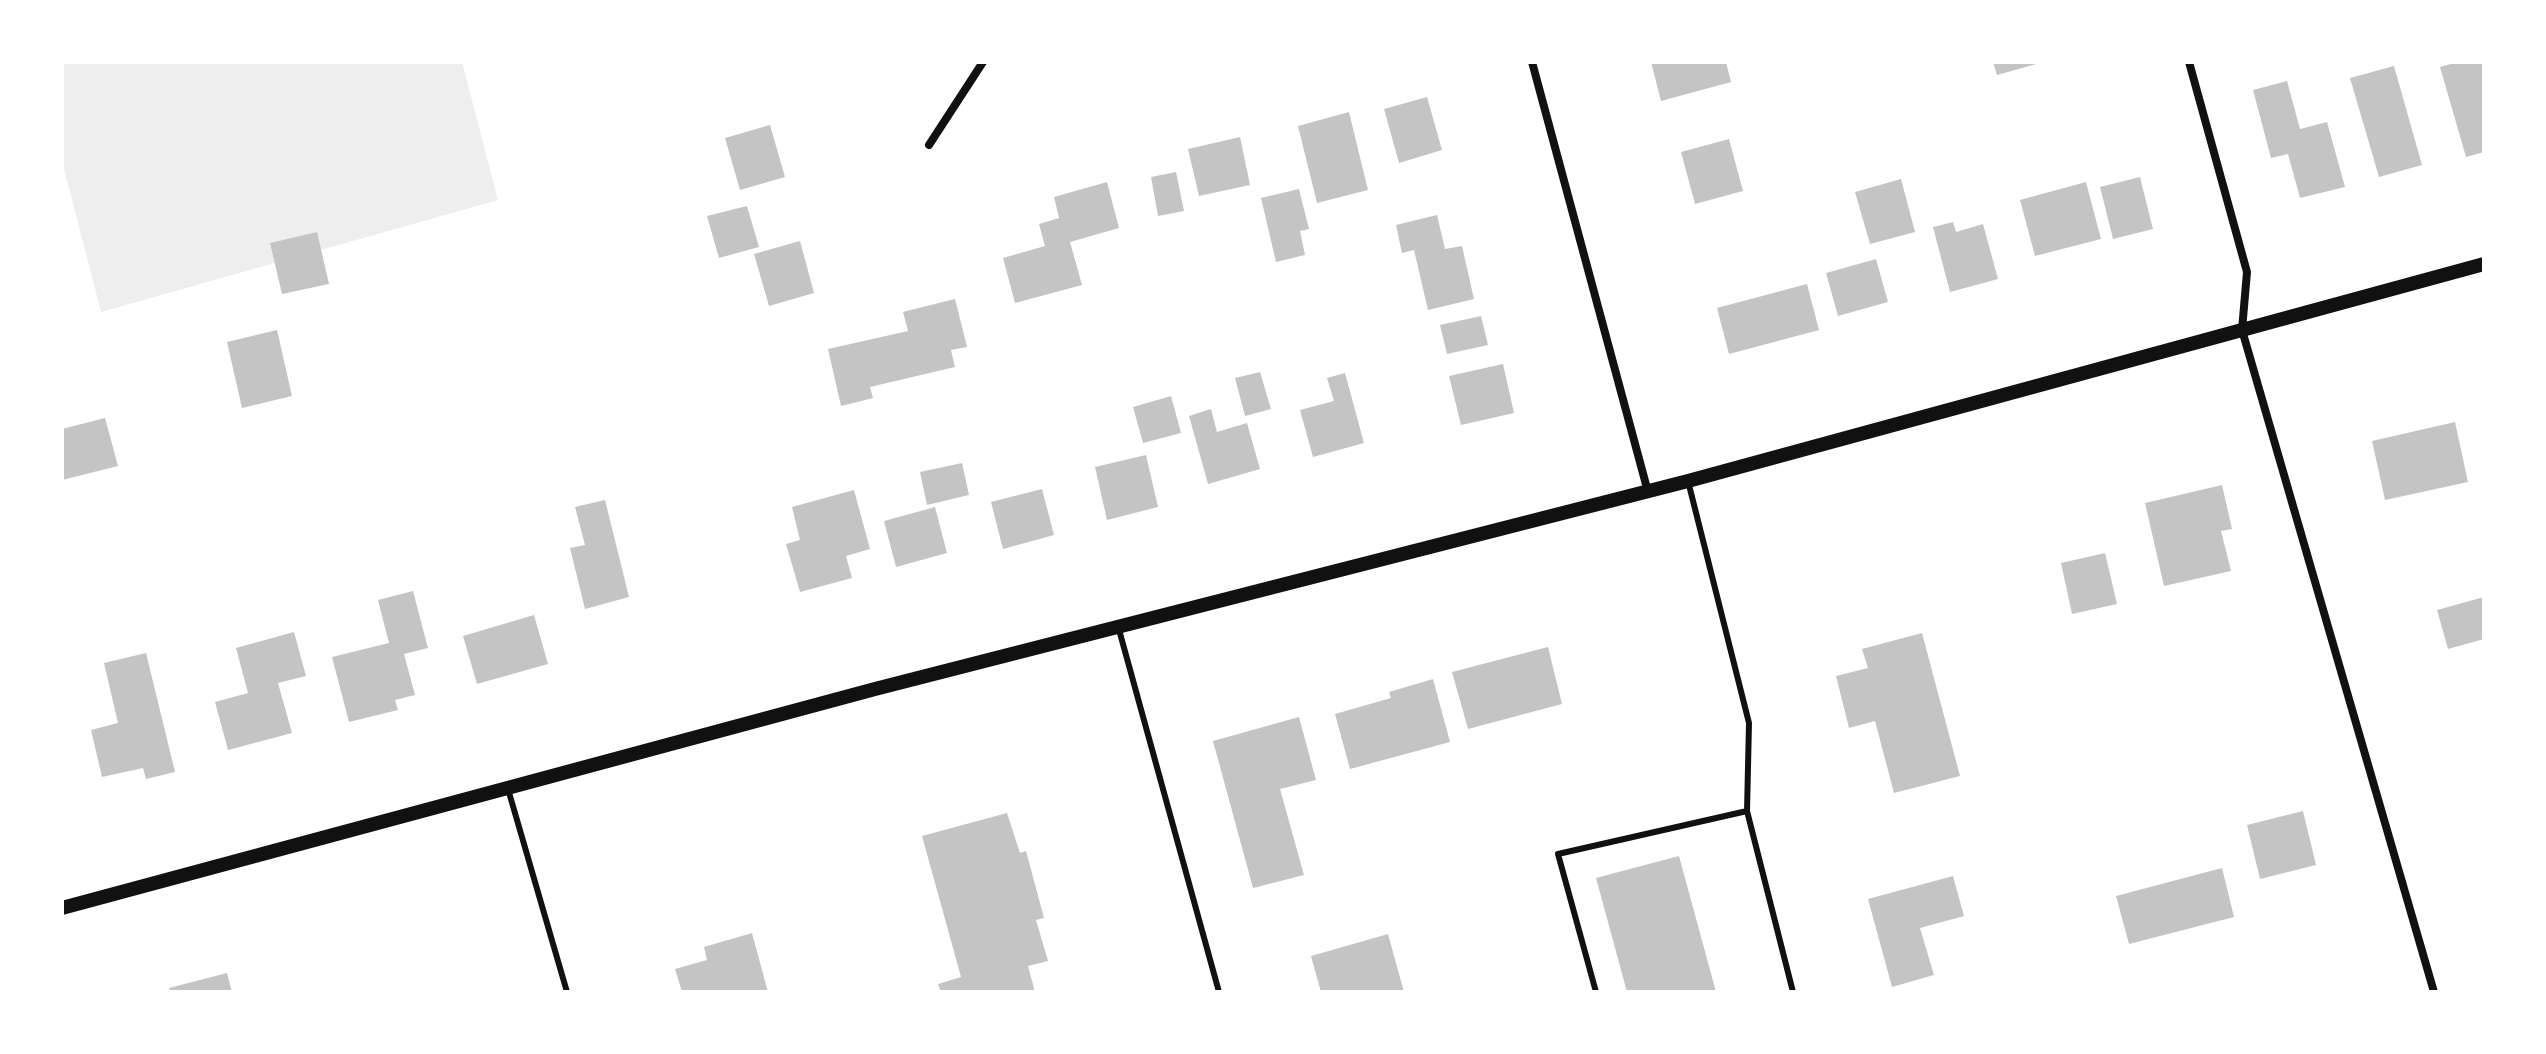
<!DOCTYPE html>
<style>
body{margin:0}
#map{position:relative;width:2546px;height:1054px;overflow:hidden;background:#fff;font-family:Jost,sans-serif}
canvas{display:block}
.frame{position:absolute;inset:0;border:64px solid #fff;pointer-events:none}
</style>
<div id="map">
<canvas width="2546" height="1054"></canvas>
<div class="frame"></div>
</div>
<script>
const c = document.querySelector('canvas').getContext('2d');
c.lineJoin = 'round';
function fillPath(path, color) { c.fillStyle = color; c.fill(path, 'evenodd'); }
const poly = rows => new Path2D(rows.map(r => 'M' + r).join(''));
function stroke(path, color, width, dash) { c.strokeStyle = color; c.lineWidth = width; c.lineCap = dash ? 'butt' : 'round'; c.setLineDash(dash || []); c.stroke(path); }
fillPath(poly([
 [62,62,462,62,498,200,101,312,62,161]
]), '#eee');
fillPath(poly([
 [1651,62,1726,62,1731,82,1661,101],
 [1993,62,2040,62,2040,63,1997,75],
 [2458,62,2484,62,2484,152,2466,157,2440,67],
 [2394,66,2422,165,2379,177,2350,78],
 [2287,81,2300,129,2327,122,2345,187,2300,198,2288,154,2271,158,2253,90],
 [1427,97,1442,150,1399,163,1384,109],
 [1349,112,1368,190,1317,203,1298,126],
 [770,125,785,177,740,190,725,138],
 [1240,137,1250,185,1199,196,1188,149],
 [1729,139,1743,191,1695,204,1681,152],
 [1176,172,1184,211,1158,216,1151,177],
 [2140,177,2153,229,2113,239,2100,187],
 [1901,179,1915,232,1870,244,1855,192],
 [1107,182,1119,228,1070,242,1082,285,1015,303,1003,258,1045,246,1039,224,1059,218,1054,197],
 [2086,182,2101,239,2035,256,2020,200],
 [1299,189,1309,229,1300,231,1305,255,1276,262,1261,198],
 [747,206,759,247,719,258,707,216],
 [1437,215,1445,249,1462,246,1474,299,1428,310,1414,250,1402,253,1396,225],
 [1953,222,1956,232,1983,224,1998,279,1950,292,1933,227],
 [317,232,329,284,282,294,270,243],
 [800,241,814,293,769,306,754,254],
 [1876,259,1888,302,1838,316,1826,273],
 [1807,284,1819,330,1729,354,1717,308],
 [955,299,967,347,951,350,955,367,870,387,873,398,841,406,828,349,908,331,903,312],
 [1481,316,1488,345,1447,354,1440,325],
 [277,330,292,396,242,408,227,342],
 [1503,364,1514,413,1461,425,1449,376],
 [1260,372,1271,409,1245,416,1235,378],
 [1345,373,1364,443,1313,457,1300,410,1334,401,1327,378],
 [1171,396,1181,433,1143,443,1133,407],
 [1211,409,1217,432,1247,423,1260,469,1208,484,1189,416],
 [105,418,118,466,62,480,62,429],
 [2455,422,2468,482,2385,500,2372,441],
 [1146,455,1158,507,1107,520,1095,467],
 [962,463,969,495,927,505,920,472],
 [2222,485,2232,529,2221,531,2231,571,2164,586,2145,503],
 [1042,489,1054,535,1003,549,991,502],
 [854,490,870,549,846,556,852,578,800,592,786,544,800,540,792,507],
 [605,500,629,597,585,609,570,548,585,545,575,507],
 [935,507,947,553,896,567,884,521],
 [2105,553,2117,604,2072,614,2061,563],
 [413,591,428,648,404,654,415,695,395,700,398,710,349,722,332,657,389,643,378,600],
 [2484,597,2484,639,2448,649,2437,610],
 [534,615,548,664,477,684,463,636],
 [294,632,306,676,278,683,292,733,228,750,215,702,248,693,236,648],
 [1922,633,1960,776,1894,793,1875,721,1849,728,1836,676,1868,668,1862,649],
 [1548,647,1562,704,1468,729,1452,672],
 [146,653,175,772,146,779,143,768,102,777,91,730,118,723,104,663],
 [1433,679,1450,742,1350,769,1335,714,1391,698,1389,692],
 [1299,717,1316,780,1280,789,1304,875,1253,888,1213,741],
 [2303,811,2316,865,2260,879,2247,825],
 [1007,813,1020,853,1026,851,1044,918,1036,920,1048,961,1028,966,1035,992,941,992,938,984,961,977,922,836],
 [1679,856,1716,992,1627,992,1596,878],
 [2222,868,2234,917,2129,944,2116,896],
 [1953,876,1964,916,1920,928,1934,975,1892,987,1868,899],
 [752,933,768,992,682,992,675,969,707,960,704,947],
 [1388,934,1404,992,1321,992,1311,956],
 [227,973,232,992,170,992,169,988]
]), '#c4c4c4');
stroke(poly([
 [1688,481,1749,723,1747,811,1793,992],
 [1118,626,1219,992],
 [508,789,567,992],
 [1596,992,1558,854,1747,811]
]), '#111', 6);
stroke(poly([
 [1532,62,1648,492],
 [2189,62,2247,272,2242,330,2434,992],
 [929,145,983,62]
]), '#111', 8);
stroke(poly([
 [62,908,875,689,1688,481,2484,264]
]), '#111', 14);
</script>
